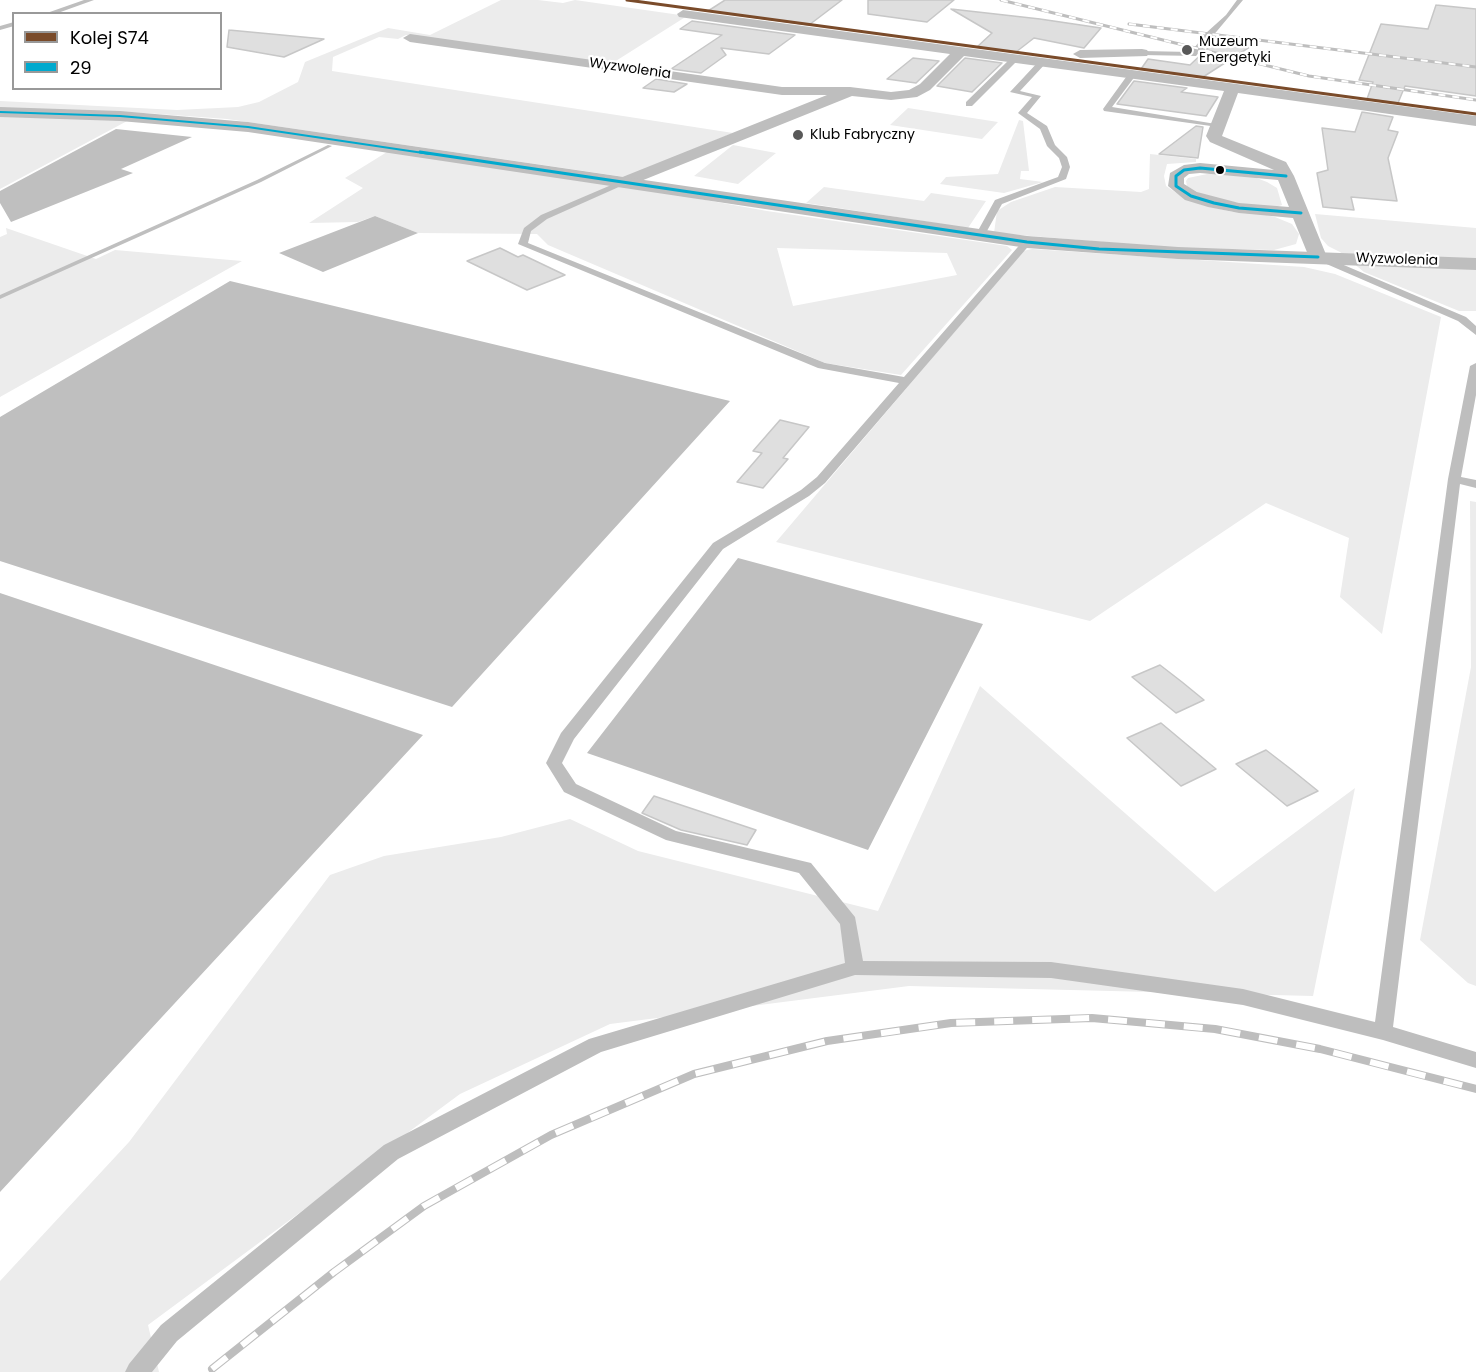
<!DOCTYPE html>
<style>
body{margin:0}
#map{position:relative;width:1476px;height:1372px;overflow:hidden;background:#fff;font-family:Poppins,sans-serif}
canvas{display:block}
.legend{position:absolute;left:12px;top:12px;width:210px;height:78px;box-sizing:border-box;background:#fff;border:2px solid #999;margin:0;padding:8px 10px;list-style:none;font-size:18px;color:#000}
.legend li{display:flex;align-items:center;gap:12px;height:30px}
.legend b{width:30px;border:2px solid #999}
</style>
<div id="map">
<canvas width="1476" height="1372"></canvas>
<ul class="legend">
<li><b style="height:8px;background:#7a4b2a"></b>Kolej S74</li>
<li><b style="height:8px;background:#00a9ce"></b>29</li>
</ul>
</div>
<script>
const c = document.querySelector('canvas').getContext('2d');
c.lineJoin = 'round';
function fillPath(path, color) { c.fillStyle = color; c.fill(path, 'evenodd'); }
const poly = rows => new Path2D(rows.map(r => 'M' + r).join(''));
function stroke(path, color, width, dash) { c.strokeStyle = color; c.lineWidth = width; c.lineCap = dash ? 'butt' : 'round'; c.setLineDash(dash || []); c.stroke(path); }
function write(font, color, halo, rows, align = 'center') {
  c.font = font + ' Poppins,sans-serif'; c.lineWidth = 4.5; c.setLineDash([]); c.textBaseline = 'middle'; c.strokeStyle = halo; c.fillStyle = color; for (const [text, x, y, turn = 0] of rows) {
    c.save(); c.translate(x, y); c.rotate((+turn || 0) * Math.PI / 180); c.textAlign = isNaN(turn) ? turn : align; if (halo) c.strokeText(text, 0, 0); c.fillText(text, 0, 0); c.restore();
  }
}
fillPath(poly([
 [501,0,538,0,563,3,575,0,687,16,611,64,406,35,398,39,379,37,333,57,332,71,733,133,625,177,227,119,145,113,0,109,0,101,177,110,238,107,259,102,298,82,305,62,388,28,430,35],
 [908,108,998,122,982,139,890,125],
 [0,115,129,120,0,189],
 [1019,120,1023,121,1029,171,1021,171,1020,179,1043,182,1004,193,940,184,946,177,998,174],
 [733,145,776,153,738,184,694,176],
 [387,152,638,188,767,211,1007,246,1012,250,901,375,825,363,548,245,537,234,418,233,375,216,358,222,309,223,363,188,345,178],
 [777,248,947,253,957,275,793,306],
 [1150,154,1196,159,1196,162,1167,164,1164,176,1166,186,1181,196,1202,205,1233,212,1258,213,1275,217,1292,224,1299,234,1296,244,1274,250,1178,248,994,233,997,211,1011,202,1055,187,1141,192,1149,189],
 [1212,173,1254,177,1267,182,1277,188,1282,205,1276,207,1244,204,1204,196,1187,186,1186,181,1188,178],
 [824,187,924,201,931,193,986,201,968,228,806,203],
 [1315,214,1476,228,1476,311,1459,311,1364,272,1340,252,1328,246,1321,238],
 [6,228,96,259,115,250,242,261,0,397,0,237,7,234],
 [1032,249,1304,267,1335,274,1441,317,1382,634,1340,597,1349,538,1266,503,1090,621,776,542,1023,251],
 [1470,501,1476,502,1476,986,1468,983,1420,940,1471,667],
 [980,686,1215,892,1355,788,1313,996,909,986,610,1024,460,1094,148,1325,159,1372,0,1372,0,1281,129,1142,330,875,384,856,501,837,570,819,638,851,878,911]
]), '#ececec');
fillPath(poly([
 [116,129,192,137,121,169,133,173,11,222,0,203,0,191],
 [375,216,418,233,323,272,279,253],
 [230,281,730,401,452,707,0,561,0,417],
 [738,558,983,624,868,850,587,753],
 [0,593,423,735,0,1192]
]), '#bfbfbf');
fillPath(poly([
 [328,145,332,146,261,182,0,299,0,295,257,180,328,145]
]), '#bfbfbf');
const building = poly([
 [725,0,842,0,809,25,708,11,725,0],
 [868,0,954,0,927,22,868,14,868,0],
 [1436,5,1476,9,1476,96,1405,86,1398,103,1367,99,1373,82,1359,80,1381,24,1428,29,1436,5],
 [951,9,1040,19,1101,28,1084,48,1034,38,1016,52,977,47,992,33,951,9],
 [692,21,795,35,769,54,721,48,726,55,701,73,671,69,722,35,680,29,692,21],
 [229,30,324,39,284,57,227,47,229,30],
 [1216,36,1259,41,1203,77,1141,69,1148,59,1190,65,1208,48,1216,36],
 [913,58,939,61,916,83,887,79,913,58],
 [965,58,1002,63,972,92,937,86,965,58],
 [656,79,687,84,674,92,643,88,656,79],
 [1134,81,1187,88,1181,92,1218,97,1206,116,1117,104,1134,81],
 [1362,112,1393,117,1388,130,1398,132,1388,158,1397,201,1351,197,1354,210,1323,207,1317,173,1328,170,1322,128,1355,132,1362,112],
 [1196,126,1203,127,1198,158,1159,154,1196,126],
 [500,248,518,257,523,255,565,275,527,290,467,261,500,248],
 [780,420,809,427,783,458,788,459,763,488,737,482,762,453,753,451,780,420],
 [1160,665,1182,682,1204,700,1176,713,1132,677,1160,665],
 [1161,723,1216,769,1181,786,1127,738,1161,723],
 [1266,750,1292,770,1318,791,1287,806,1236,764,1266,750],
 [654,796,756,830,747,845,681,830,642,813,654,796]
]);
fillPath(building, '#dfdfdf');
stroke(building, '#c7c7c7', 1.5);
fillPath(poly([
 [84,0,94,0,55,14,44,14,84,0],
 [1237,0,1243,0,1196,56,1142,55,1138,53,1142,51,1191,52,1206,33,1226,15,1237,0],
 [14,22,14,26,0,30,0,26,14,22],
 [1012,57,1019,59,972,106,966,106,966,102,1012,57],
 [1039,61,1046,63,1020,91,1041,96,1027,113,1047,126,1055,145,1067,157,1070,167,1066,179,1002,204,983,238,977,238,975,236,995,200,1058,177,1062,167,1059,158,1047,146,1040,129,1018,113,1032,97,1010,92,1039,61],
 [1129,73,1136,75,1112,107,1222,125,1218,127,1104,111,1103,109,1129,73],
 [623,180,630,182,547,219,531,231,528,243,825,363,904,377,1024,240,1032,242,825,483,809,496,723,549,574,739,562,763,576,784,676,831,811,863,855,917,863,961,1051,962,1243,989,1375,1022,1448,479,1470,366,1476,363,1476,395,1461,477,1476,480,1476,488,1460,484,1393,1027,1476,1052,1476,1068,1383,1040,1243,1005,1051,978,855,975,601,1052,398,1159,177,1341,152,1372,125,1372,129,1364,161,1325,384,1145,589,1039,845,963,840,924,799,873,666,840,564,792,546,763,561,733,713,543,801,490,817,477,899,383,818,368,518,244,524,228,541,215,623,180],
 [1318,254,1466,317,1476,326,1476,335,1458,321,1315,259,1313,257,1318,254]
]), '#bebebe');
fillPath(poly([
 [683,10,1476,116,1476,126,1238,93,1222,136,1286,162,1294,176,1327,257,1324,261,1318,263,1312,261,1309,257,1293,218,1239,213,1208,207,1185,200,1168,186,1170,173,1184,165,1200,163,1274,170,1210,142,1206,136,1224,91,964,56,930,90,917,97,891,100,852,96,626,187,620,186,618,182,620,178,827,95,782,95,410,42,403,38,410,34,782,87,850,87,891,92,909,90,920,84,950,54,679,17,677,14,683,10],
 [1200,173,1278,180,1289,207,1239,203,1197,192,1184,184,1184,178,1189,174,1200,173],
 [1142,49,1147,50,1149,53,1147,56,1080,58,1073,54,1080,50,1142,49]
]), '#bebebe');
fillPath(poly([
 [0,107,120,111,248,122,1027,236,1178,247,1476,258,1476,270,1178,259,1027,248,248,132,120,121,0,117,0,107]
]), '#bebebe');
const railFar1 = poly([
 [1001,0,1309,76,1476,100],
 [1129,24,1476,67]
]);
const rail = poly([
 [212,1369,334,1272,424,1206,551,1135,694,1074,827,1041,951,1023,1092,1018,1215,1029,1320,1049,1476,1089]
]);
stroke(railFar1, '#bebebe', 3);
stroke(rail, '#bebebe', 8);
stroke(railFar1, '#fff', 2, [7]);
stroke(rail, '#fff', 6, [19]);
stroke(poly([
 [0,112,120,116,248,127,430,154]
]), '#00a9ce', 2);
stroke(poly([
 [420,152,1027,242,1099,249,1318,257],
 [1286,176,1200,168,1184,170,1176,176,1176,186,1191,196,1214,203,1239,208,1301,213]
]), '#00a9ce', 3);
stroke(poly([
 [627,0,1476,114]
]), '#7a4b2a', 3);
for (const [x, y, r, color] of [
 [1187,50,6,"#595959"],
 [798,135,6,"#595959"],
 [1220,170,5,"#000"]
]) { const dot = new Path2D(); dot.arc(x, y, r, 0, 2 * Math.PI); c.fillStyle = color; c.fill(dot); stroke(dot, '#fff', 2); }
write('14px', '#000', '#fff', [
 ["Muzeum",1199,42],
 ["Energetyki",1199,58],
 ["Klub Fabryczny",810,135]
], 'left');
write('14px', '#000', '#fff', [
 ["Wyzwolenia",630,69,8],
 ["Wyzwolenia",1397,260,2]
]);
</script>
